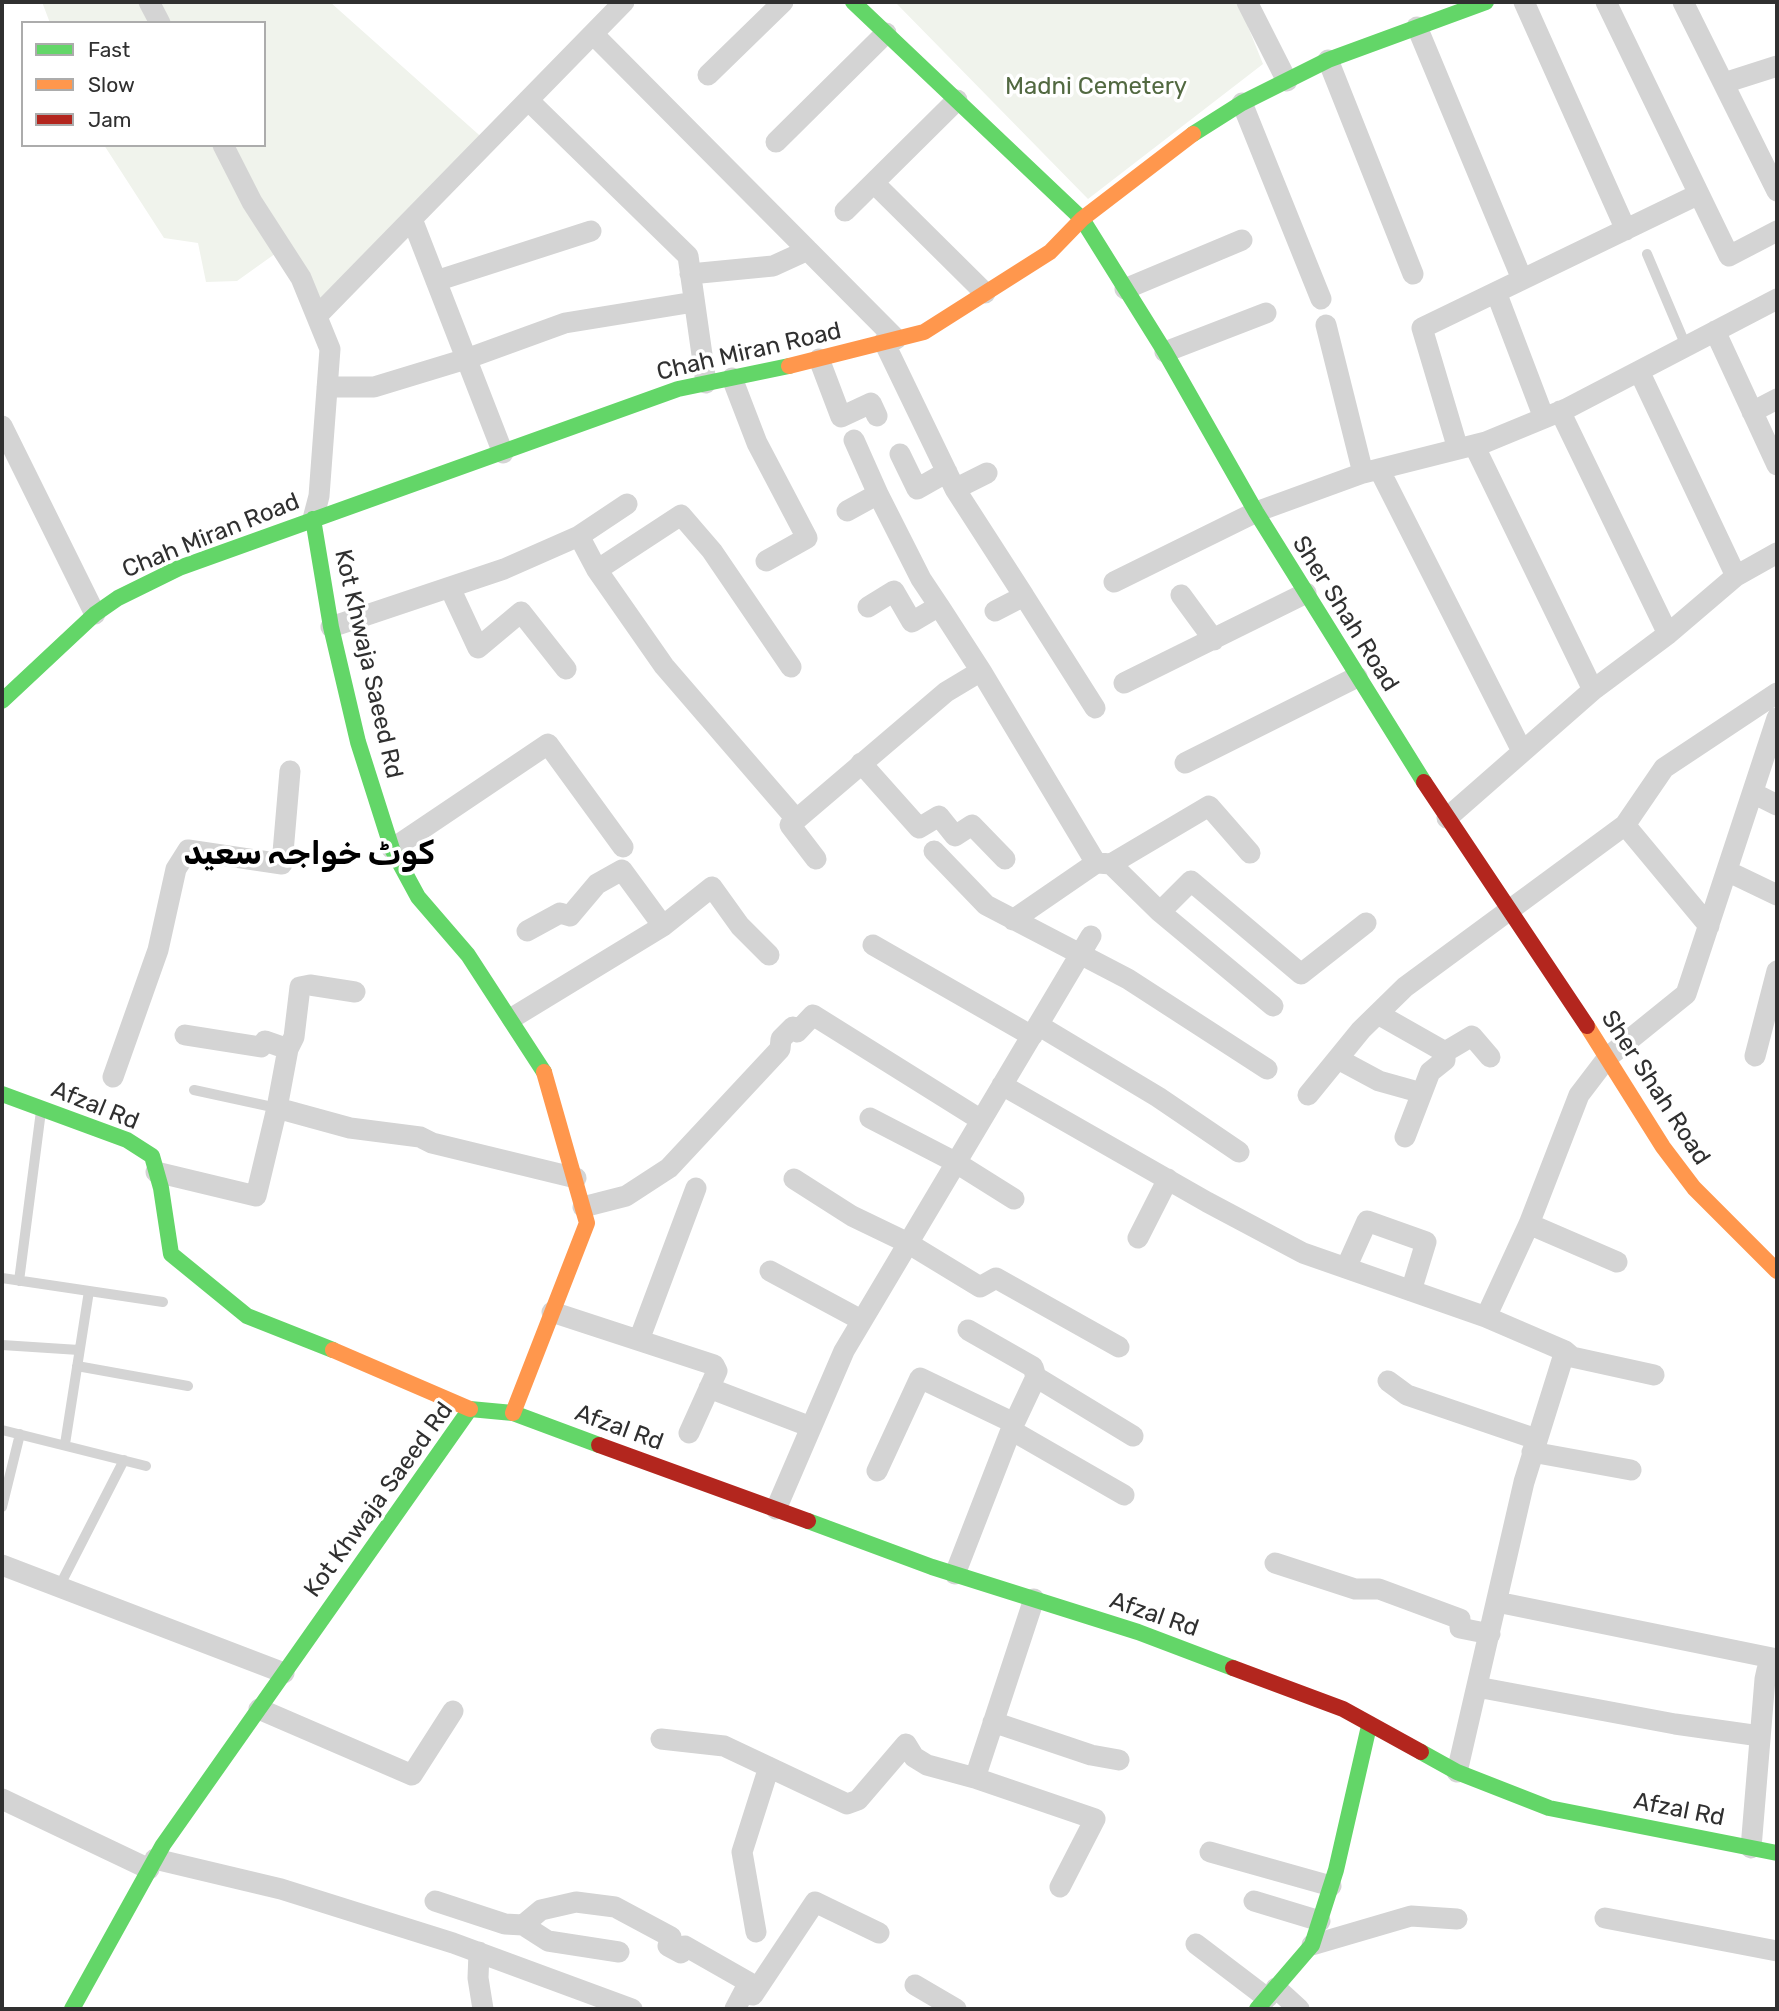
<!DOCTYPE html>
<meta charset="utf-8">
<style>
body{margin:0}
#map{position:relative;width:1779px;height:2011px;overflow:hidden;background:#fff;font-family:Rubik,sans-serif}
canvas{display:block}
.frame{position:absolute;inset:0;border:4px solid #303030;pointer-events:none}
.legend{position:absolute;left:21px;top:21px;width:245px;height:126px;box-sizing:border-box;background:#fff;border:2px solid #acacac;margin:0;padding:9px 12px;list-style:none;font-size:21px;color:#303030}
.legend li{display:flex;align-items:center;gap:14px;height:35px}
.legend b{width:35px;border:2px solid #acacac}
</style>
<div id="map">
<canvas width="1779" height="2011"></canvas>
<div class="frame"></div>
<ul class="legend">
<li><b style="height:9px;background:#63d668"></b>Fast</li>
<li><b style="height:9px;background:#ff974d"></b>Slow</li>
<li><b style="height:9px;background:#b3261e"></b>Jam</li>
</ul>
</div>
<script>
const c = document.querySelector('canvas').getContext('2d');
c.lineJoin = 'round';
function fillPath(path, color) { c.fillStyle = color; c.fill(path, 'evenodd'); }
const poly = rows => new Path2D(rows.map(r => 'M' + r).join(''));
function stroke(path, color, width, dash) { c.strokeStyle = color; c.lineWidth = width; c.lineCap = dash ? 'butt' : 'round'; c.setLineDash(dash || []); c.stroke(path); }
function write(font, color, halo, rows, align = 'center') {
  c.font = font + ' Rubik,"Noto Sans Arabic",sans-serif'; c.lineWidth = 7; c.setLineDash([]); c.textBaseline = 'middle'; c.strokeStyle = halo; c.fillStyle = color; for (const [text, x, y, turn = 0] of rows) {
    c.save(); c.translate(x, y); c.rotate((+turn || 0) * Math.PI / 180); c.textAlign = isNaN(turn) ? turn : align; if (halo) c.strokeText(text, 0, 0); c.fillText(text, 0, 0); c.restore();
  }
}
fillPath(poly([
 [42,2,330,2,487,142,317,316,279,251,237,281,206,282,198,243,164,238,104,145,264,145,264,23,50,23],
 [895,2,1238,2,1263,64,1088,199]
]), '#f0f3ec');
stroke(poly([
 [1647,254,1686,346],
 [194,1090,277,1108],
 [2,1278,163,1302],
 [19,1281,41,1111],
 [2,1345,79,1350],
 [77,1366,188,1386],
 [2,1430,146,1466],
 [65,1444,89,1291],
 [2,1507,20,1434],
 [59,1587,124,1460]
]), '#d4d4d4', 10);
stroke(poly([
 [149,2,160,23],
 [1247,2,1287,81],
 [1524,2,1626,230],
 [1606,2,1729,256,1777,231],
 [1683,2,1777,191],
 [1417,27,1522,279],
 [593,34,896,339],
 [1328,60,1413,274],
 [708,75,783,2],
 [1724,83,1777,66],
 [528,100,688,256,706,383],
 [1242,103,1321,299],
 [776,142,886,33],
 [223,145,252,202,301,278,330,349,319,496,313,519],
 [874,183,985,293],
 [845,211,957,100],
 [412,219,503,453],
 [690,274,773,266,808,250],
 [436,281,591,231],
 [1125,289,1242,240],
 [1496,292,1544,418],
 [317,316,624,2],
 [1326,325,1363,473],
 [1715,331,1777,465],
 [884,342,955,489,987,473],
 [1165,352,1266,313],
 [819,359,841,417,871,403,877,416],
 [1639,371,1736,576],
 [732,378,757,443,807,538,766,561],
 [327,387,374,387,466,359,565,323,694,302],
 [1560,411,1668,634],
 [1752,412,1777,399],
 [2,426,95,614],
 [854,440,878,494],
 [1474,445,1593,690],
 [1458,449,1422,328,1699,194],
 [900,454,917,489,947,472],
 [1379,469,1522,751],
 [955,489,1024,596,995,611],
 [847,511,878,494,921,579,939,606],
 [579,536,627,504],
 [1114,582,1256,512,1363,473,1486,442,1566,409,1777,299],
 [450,588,478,648,521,612,566,669],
 [1181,595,1214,640],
 [1024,596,1095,708],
 [868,607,894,591,912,622,939,606,981,671],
 [331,627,504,569,579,536,597,570],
 [791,667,712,551,681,515,597,570,664,666,796,819],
 [1124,683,1306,593],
 [861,763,919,828,939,816,955,836,972,825,1005,859],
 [1185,763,1357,677],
 [1753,793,1777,805],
 [1447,818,1593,690,1668,634,1736,576,1777,553],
 [1625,825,1709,926],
 [392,849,548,744,623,847],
 [934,851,986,905,1128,979,1267,1069],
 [816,859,790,825,946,692,981,671,1096,863,1013,920],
 [1098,863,1111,864,1209,806,1250,853],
 [1111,864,1160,912,1191,881,1301,974,1366,923],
 [1727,871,1777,895],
 [1160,912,1273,1006],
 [527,931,560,913,570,916,597,884,622,870,663,926],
 [873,945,1032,1036],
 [1378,1014,1445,1052,1472,1036,1490,1057],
 [512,1018,663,926,712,887,740,926,769,955],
 [1038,1025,1158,1097,1239,1152],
 [288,1049,294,1037,300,987,310,985,355,992],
 [1755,1056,1777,971],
 [1338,1059,1379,1081,1422,1093],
 [113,1077,158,950,176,869,188,850,282,864,290,771],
 [1002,1085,1207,1202,1303,1253,1486,1317,1565,1351,1572,1357,1654,1375],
 [1308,1095,1361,1030,1405,987,1625,825,1664,768,1777,693],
 [277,1108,350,1128,420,1137,432,1143,576,1178],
 [870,1118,955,1162,1014,1199],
 [1405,1137,1430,1072,1445,1060,1445,1052],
 [156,1172,256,1196,277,1108,288,1049,265,1041,261,1047,185,1035],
 [794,1179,852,1216,906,1242,980,1287,996,1278,1119,1347],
 [583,1207,626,1196,669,1168,780,1049,781,1039,793,1027,797,1032,813,1015,981,1120],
 [1529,1224,1617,1262],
 [1138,1238,1168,1179],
 [1346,1268,1367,1221,1426,1242,1411,1291],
 [770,1271,861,1320],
 [552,1312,714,1365,717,1371,689,1433],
 [1486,1317,1529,1224,1579,1095,1608,1057,1686,994,1777,718],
 [968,1330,1033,1367,1036,1377],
 [639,1340,696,1188],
 [1388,1381,1407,1395,1536,1439],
 [709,1388,811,1427],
 [1011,1430,1036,1377,1133,1436],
 [1532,1452,1631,1470],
 [877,1471,920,1378,1014,1423],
 [776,1509,844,1351,1091,936],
 [1275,1563,1355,1589,1379,1589,1460,1619,1460,1628,1490,1634],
 [2,1565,284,1673],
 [955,1574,1011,1430,1124,1495],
 [1034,1599,975,1778,1095,1819,1060,1887],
 [1497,1602,1777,1659],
 [1477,1687,1675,1724,1760,1736],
 [259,1709,412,1775,453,1711],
 [993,1722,1091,1755,1119,1760],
 [661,1739,724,1746,847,1804,858,1800,906,1744,914,1757,927,1765,975,1778],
 [1457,1772,1524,1482,1565,1351],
 [2,1799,149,1869],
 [1751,1848,1765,1679,1767,1670,1777,1667],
 [1210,1852,1331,1886],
 [155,1859,281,1889,453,1943,632,2009],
 [435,1901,505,1924,523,1925],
 [1254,1901,1320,1921],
 [1605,1918,1777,1951],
 [756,1932,742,1852,769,1767],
 [1196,1944,1267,1998],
 [1312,1945,1411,1916,1457,1919],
 [479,1952,478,1978,483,2009],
 [619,1952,548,1941,523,1925,541,1910,576,1902,615,1907,671,1937,668,1946,681,1953,685,1946,757,1987],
 [915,1985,956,2009],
 [1276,1988,1299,2009],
 [735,2009,745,1990,753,1995,815,1902,879,1933]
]), '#d4d4d4', 21);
stroke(poly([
 [853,2,1082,219,1165,352,1256,512,1424,782],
 [1193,134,1242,103,1328,60,1486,2],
 [313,519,331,627,358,742,392,849,418,897,468,955,544,1072],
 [2,701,95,614,118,598,179,568,678,389,789,366],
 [2,1094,127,1140,152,1156,161,1188,171,1254,247,1316,333,1350],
 [808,1521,932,1567,1138,1632,1233,1668],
 [1421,1752,1457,1772,1549,1808,1777,1853],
 [72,2009,163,1845,470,1409,513,1413,599,1445],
 [1257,2009,1312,1945,1336,1870,1369,1726]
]), '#63d668', 16);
stroke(poly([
 [789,366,924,332,1050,252,1082,219,1193,134],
 [1587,1026,1663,1147,1694,1188,1777,1271],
 [333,1350,470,1409],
 [513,1413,587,1223,544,1072]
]), '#ff974d', 16);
stroke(poly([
 [1424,782,1587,1026],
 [599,1445,808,1521],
 [1233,1668,1343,1709,1421,1752]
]), '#b3261e', 16);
write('24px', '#526941', '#fff', [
 ["Madni Cemetery",1096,87]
]);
write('24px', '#303030', '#fff', [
 ["Chah Miran Road",749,352,-13],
 ["Chah Miran Road",211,536,-22],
 ["Sher Shah Road",1345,614,58],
 ["Kot Khwaja Saeed Rd",368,664,77],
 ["Sher Shah Road",1655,1088,57],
 ["Afzal Rd",95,1106,22],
 ["Afzal Rd",619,1428,20],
 ["Kot Khwaja Saeed Rd",379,1500,-54],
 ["Afzal Rd",1154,1615,19],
 ["Afzal Rd",1679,1810,11]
]);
write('bold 32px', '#000', '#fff', [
 ["کوٹ خواجہ سعید",309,855]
]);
</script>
